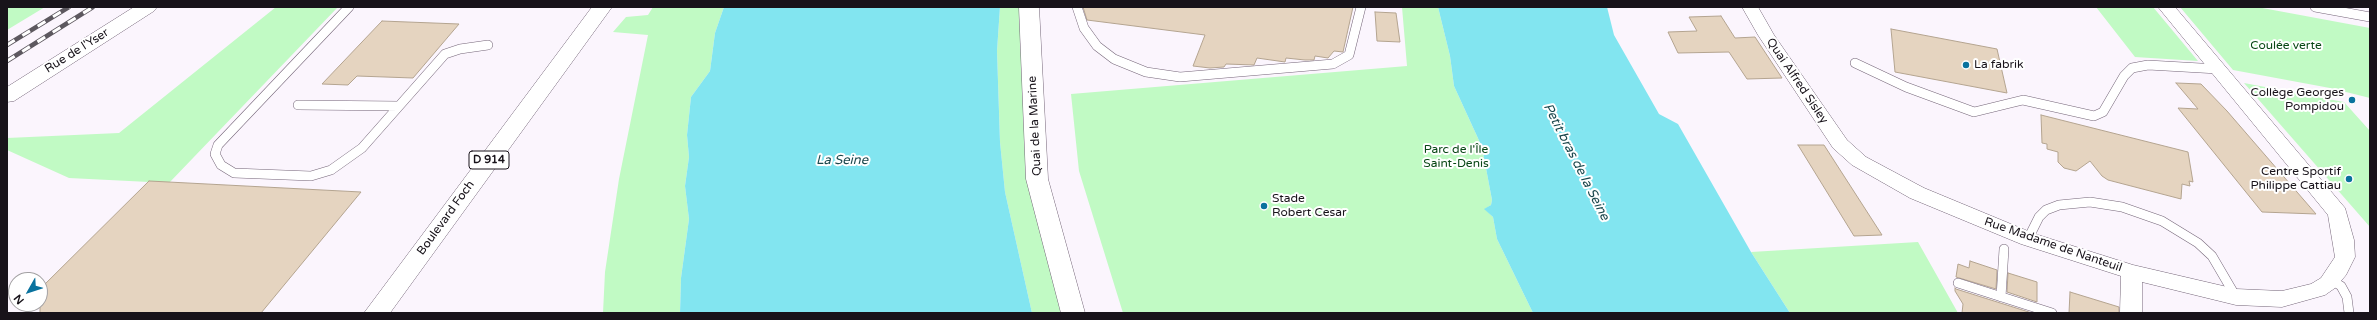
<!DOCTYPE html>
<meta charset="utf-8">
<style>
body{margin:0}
#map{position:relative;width:2377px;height:320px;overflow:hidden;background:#fbf5fd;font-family:"Varela Round",sans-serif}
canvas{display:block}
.frame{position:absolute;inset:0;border:8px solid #18131a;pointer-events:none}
.north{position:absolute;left:8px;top:272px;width:40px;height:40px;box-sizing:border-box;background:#fff;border:1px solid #a3a1a3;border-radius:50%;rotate:231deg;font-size:11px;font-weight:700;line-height:16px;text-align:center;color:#18131a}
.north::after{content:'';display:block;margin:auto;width:14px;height:18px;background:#09729e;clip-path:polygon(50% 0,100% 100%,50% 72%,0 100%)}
</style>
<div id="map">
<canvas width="2377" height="320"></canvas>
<div class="frame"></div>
<div class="north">N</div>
</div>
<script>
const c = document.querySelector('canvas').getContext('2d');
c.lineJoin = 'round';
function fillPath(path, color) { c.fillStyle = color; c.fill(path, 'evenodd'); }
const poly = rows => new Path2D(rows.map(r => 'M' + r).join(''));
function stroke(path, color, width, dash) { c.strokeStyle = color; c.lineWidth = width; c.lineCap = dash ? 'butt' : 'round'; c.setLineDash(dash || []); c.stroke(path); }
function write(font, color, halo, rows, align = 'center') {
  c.font = font + ' "Varela Round",sans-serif'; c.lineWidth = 4; c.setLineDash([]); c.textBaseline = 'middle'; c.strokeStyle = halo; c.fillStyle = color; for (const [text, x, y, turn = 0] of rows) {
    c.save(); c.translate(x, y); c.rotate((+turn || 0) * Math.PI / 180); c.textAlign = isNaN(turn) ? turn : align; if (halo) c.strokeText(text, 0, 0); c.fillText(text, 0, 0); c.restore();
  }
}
fillPath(poly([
 [7,7,45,7,7,30],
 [276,7,338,7,169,183,69,178,7,150,7,138,119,133],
 [653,7,724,7,715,33,710,71,691,97,687,135,689,157,685,186,689,219,681,278,680,313,603,313,605,272,619,179,648,35,613,32,626,17,648,15],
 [1000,7,1023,7,1020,41,1024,85,1063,313,1032,313,1005,192,1000,142,997,51],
 [1402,7,1438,7,1450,56,1454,86,1482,147,1492,200,1491,205,1485,209,1493,217,1497,239,1533,313,1123,313,1079,171,1071,94,1407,66],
 [2096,7,2153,7,2198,61,2135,57],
 [2180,7,2257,7,2370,28,2370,98,2330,88,2233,70],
 [2244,83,2344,102,2370,131,2370,227],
 [1918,242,1958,313,1790,313,1751,252]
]), '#c1fac4');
fillPath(poly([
 [724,7,1000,7,997,51,1000,142,1005,192,1032,313,680,313,681,278,689,219,685,186,689,157,687,135,691,97,710,71,715,33],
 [1438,7,1607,7,1614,35,1659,114,1678,124,1751,252,1790,313,1533,313,1497,239,1493,217,1484,209,1491,205,1492,200,1482,147,1454,86,1450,56]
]), '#82e5f0');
const building = poly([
 [1083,7,1353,7,1343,52,1334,51,1328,58,1315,56,1314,60,1305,60,1286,58,1285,62,1257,58,1254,65,1226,64,1224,67,1210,68,1193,66,1205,35,1087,20,1083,7],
 [1375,12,1396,13,1400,42,1377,41,1375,12],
 [1721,16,1735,38,1755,37,1782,78,1747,79,1729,52,1678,53,1668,32,1697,31,1689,17,1721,16],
 [382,21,459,24,413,78,357,76,348,85,322,84,382,21],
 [1891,29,1997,49,2007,93,1895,72,1891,29],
 [2176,83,2201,84,2227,111,2316,214,2262,212,2178,108,2198,109,2176,83],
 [2041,115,2188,152,2193,182,2189,181,2190,186,2182,184,2181,199,2108,180,2102,176,2090,161,2076,171,2064,168,2058,162,2058,152,2047,149,2047,144,2042,143,2041,115],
 [1798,145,1824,145,1882,235,1854,236,1798,145],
 [149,181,361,192,261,313,40,313,40,289,149,181],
 [1970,261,1997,270,1996,289,1956,277,1958,264,1969,268,1970,261],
 [2008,273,2037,282,2037,302,2007,292,2008,273],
 [1955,288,1956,289,2032,313,1962,313,1963,304,1955,291,1955,288],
 [2070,292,2119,307,2119,313,2069,313,2070,292]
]);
fillPath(building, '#e5d4c0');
stroke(building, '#b4a490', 1);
const lane = poly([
 [349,7,218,145,215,154,221,165,234,173,311,176,331,170,362,148,445,54,460,49,488,45],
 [1077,7,1084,28,1097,46,1114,59,1146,72,1180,77,1333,64,1349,55,1361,7],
 [2315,7,2370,17],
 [1855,63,1906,87,1974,112,2023,100,2094,116,2103,112,2124,76,2132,68,2148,65,2218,69],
 [298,105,399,106],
 [2028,239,2039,217,2046,210,2059,205,2090,202,2122,207,2162,221,2198,243,2212,256,2236,297],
 [2331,280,2341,286,2347,297,2349,313],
 [1958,283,2052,313],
 [2001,297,2004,249]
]);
const street = poly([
 [1742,7,1758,7,1774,35,1847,140,1866,157,1924,188,2035,234,2133,265,2236,289,2282,291,2311,284,2321,278,2335,257,2328,215,2158,7,2175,7,2345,208,2354,240,2355,257,2346,275,2335,288,2325,295,2282,307,2236,305,2142,282,2142,313,2120,313,2121,276,2021,244,1910,198,1852,165,1833,148,1758,35,1742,7]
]);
const secondary = poly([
 [134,7,157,7,154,11,14,101,7,102,7,87,134,7],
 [1019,7,1039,7,1048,179,1085,313,1061,313,1026,179,1019,7]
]);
const primary = poly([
 [592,7,612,7,390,313,364,313,592,7]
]);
stroke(lane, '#756679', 10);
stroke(street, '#756679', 1);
stroke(secondary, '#756679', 1);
stroke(primary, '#756679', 1);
stroke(lane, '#fff', 9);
fillPath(street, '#fff');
fillPath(secondary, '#fff');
fillPath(primary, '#fff');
const rail = poly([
 [7,45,69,7],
 [7,61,93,7]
]);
stroke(rail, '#5d585f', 4.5);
stroke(rail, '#fff', 3, [9]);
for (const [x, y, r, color] of [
 [1966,65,4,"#09729e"],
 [2352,100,4,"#09729e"],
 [2349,179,4,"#09729e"],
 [1264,206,4,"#09729e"]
]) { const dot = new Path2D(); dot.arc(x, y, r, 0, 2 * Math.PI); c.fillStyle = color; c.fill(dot); stroke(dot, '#fff', 1.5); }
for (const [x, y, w] of [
 [489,160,40]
]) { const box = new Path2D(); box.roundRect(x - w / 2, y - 9, w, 18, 3); c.fillStyle = '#fff'; c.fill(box); stroke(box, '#18131a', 1); }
write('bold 11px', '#18131a', null, [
 ["D 914",489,160]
]);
write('12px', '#084715', '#fff', [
 ["Coulée verte",2286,46],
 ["Parc de l'Île",1456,150],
 ["Saint-Denis",1456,164]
]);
write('12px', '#18131a', '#fff', [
 ["Rue de l'Yser",77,51,-32],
 ["Quai Alfred Sisley",1797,81,56],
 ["Quai de la Marine",1035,126,-93],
 ["Boulevard Foch",446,218,-54],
 ["Rue Madame de Nanteuil",2053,245,19]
]);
write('12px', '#18131a', '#fff', [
 ["La fabrik",1974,65],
 ["Collège Georges",2344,93,"right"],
 ["Pompidou",2344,107,"right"],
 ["Centre Sportif",2341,172,"right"],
 ["Philippe Cattiau",2341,186,"right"],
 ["Stade",1272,199],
 ["Robert Cesar",1272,213]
], 'left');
write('italic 13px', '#1b484d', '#fff', [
 ["La Seine",842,161],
 ["Petit bras de la Seine",1576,162,63]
]);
</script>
